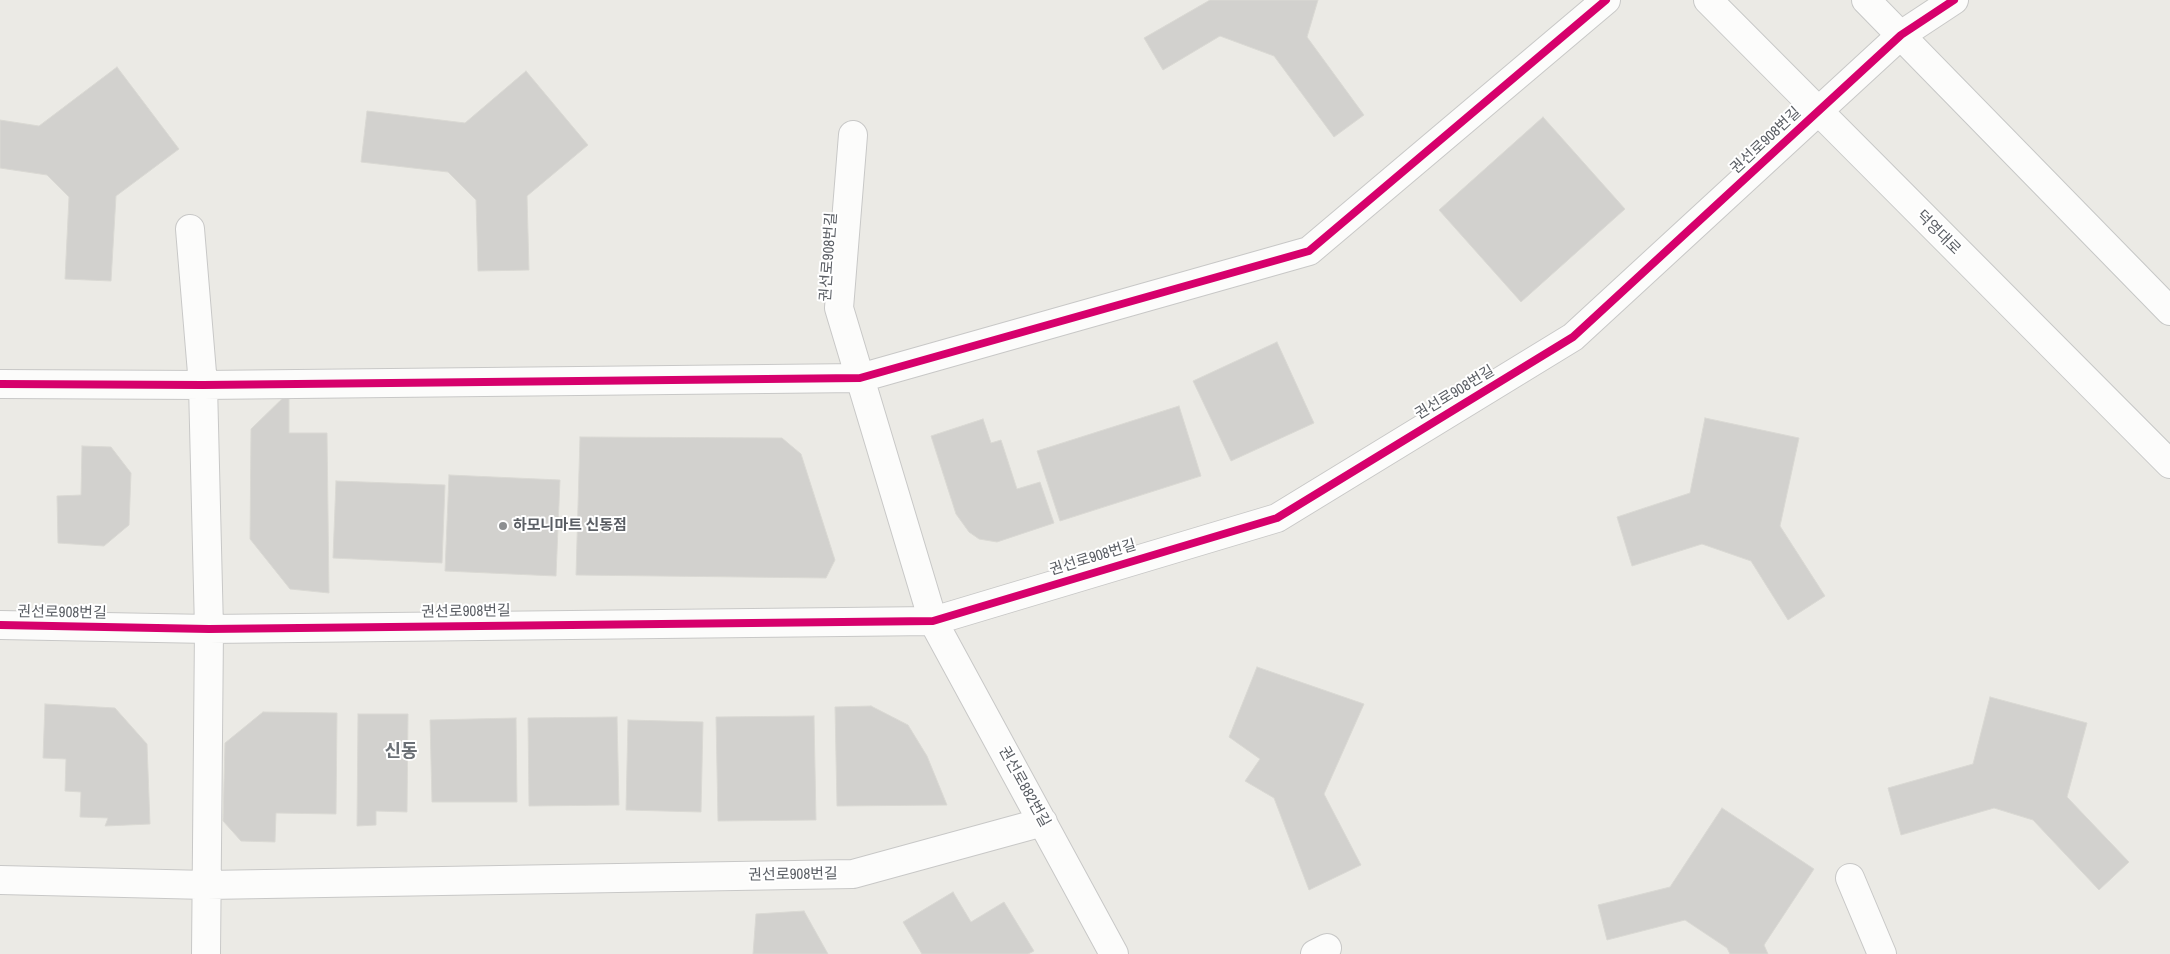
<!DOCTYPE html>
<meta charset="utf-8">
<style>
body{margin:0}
canvas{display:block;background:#ebeae5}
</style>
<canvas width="2170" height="954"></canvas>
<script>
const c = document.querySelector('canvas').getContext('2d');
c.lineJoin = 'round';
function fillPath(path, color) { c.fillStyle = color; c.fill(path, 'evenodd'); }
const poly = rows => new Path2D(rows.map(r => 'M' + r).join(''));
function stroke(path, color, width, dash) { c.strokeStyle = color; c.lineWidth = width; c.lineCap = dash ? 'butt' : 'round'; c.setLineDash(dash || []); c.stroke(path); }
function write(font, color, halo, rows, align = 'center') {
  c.font = font + ' "Archivo Narrow","Noto Sans KR",sans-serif'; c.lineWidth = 4; c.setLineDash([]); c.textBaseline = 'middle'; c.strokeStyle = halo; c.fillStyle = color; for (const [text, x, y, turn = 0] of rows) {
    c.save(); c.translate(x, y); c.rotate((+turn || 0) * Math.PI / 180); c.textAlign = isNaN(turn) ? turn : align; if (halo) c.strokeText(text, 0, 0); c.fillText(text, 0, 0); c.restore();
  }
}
const building = poly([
 [1210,0,1318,0,1307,37,1364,115,1334,137,1274,56,1220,36,1163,70,1144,38,1210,0],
 [117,67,179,149,116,196,111,281,65,279,69,197,47,175,0,168,0,120,39,126,117,67],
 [526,71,588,145,527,196,529,270,478,271,476,200,448,172,361,162,367,111,465,123,526,71],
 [1543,117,1625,209,1521,302,1439,210,1543,117],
 [1277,342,1314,423,1231,461,1193,381,1277,342],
 [289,392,289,433,327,433,329,593,290,589,250,539,251,429,289,392],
 [1179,406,1201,476,1060,521,1037,451,1179,406],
 [1705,418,1799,438,1780,526,1825,596,1788,620,1751,561,1702,544,1632,566,1617,517,1690,493,1705,418],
 [983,419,991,443,1001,440,1017,489,1040,482,1054,523,997,542,979,539,969,532,956,514,931,436,983,419],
 [580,437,782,438,801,454,835,560,826,578,576,575,580,437],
 [82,446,111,447,131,473,129,525,104,546,58,543,57,496,81,495,82,446],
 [449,475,560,480,556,576,445,571,449,475],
 [336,481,445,485,442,563,333,558,336,481],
 [1257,667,1364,704,1324,794,1361,865,1309,890,1274,798,1245,781,1260,759,1229,737,1257,667],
 [1990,697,2087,723,2067,797,2129,862,2099,890,2033,820,1994,808,1901,835,1888,788,1973,764,1990,697],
 [45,704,115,708,147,744,150,824,105,826,108,818,80,817,81,792,65,791,66,759,43,758,45,704],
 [871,706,908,725,927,756,947,805,837,806,835,707,871,706],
 [263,712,337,713,336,814,276,813,275,842,241,841,223,821,225,743,263,712],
 [358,714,408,714,407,812,376,811,376,825,357,826,358,714],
 [814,716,816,820,718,821,716,717,814,716],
 [617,717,619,805,529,806,528,718,617,717],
 [516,718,517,802,432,802,430,720,516,718],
 [628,720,703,722,701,812,626,810,628,720],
 [1722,808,1814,869,1764,945,1768,954,1730,954,1727,948,1685,920,1607,940,1598,905,1670,887,1722,808],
 [953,892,971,922,1004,902,1034,951,1028,954,922,954,903,922,953,892],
 [804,911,828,954,753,954,756,914,804,911]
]);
fillPath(building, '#d2d1ce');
stroke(building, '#dad9d4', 1);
const street = poly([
 [853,135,839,308,933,621,1114,954],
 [190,229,203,385,209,629,206,954],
 [0,384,203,385,860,378,1309,251,1606,0],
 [0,625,209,629,933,621,1277,518,1573,337,1901,35,1954,0],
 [1850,878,1882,954],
 [0,880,207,885,853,874,1043,822],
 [1315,954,1327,948]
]);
const secondary = poly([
 [1708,0,2170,464],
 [1866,0,2170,311]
]);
stroke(street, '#c8c8c7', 30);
stroke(secondary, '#c7c8c7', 30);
stroke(street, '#fcfcfb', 28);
stroke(secondary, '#fcfcfb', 28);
stroke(poly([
 [0,384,203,385,860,378,1309,251,1606,0],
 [0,625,209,629,933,621,1277,518,1573,337,1901,35,1954,0]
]), '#d6006c', 8);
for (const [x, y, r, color] of [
 [503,526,5,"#8d8f91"]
]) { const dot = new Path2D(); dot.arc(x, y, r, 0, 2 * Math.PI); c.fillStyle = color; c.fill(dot); stroke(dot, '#fff', 2); }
write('15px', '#5a5e64', '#fff', [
 ["권선로908번길",1766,141,-43],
 ["덕영대로",1938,233,45],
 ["권선로908번길",829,257,-86],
 ["권선로908번길",1455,393,-31],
 ["권선로908번길",1093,558,-17],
 ["권선로908번길",466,612,-1],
 ["권선로908번길",62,613,1],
 ["권선로882번길",1024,787,61],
 ["권선로908번길",793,875,-1]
]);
write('bold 15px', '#5a5e64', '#fff', [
 ["하모니마트 신동점",513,526]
], 'left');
write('bold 18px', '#6b7076', '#fff', [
 ["신동",401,752]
]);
</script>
